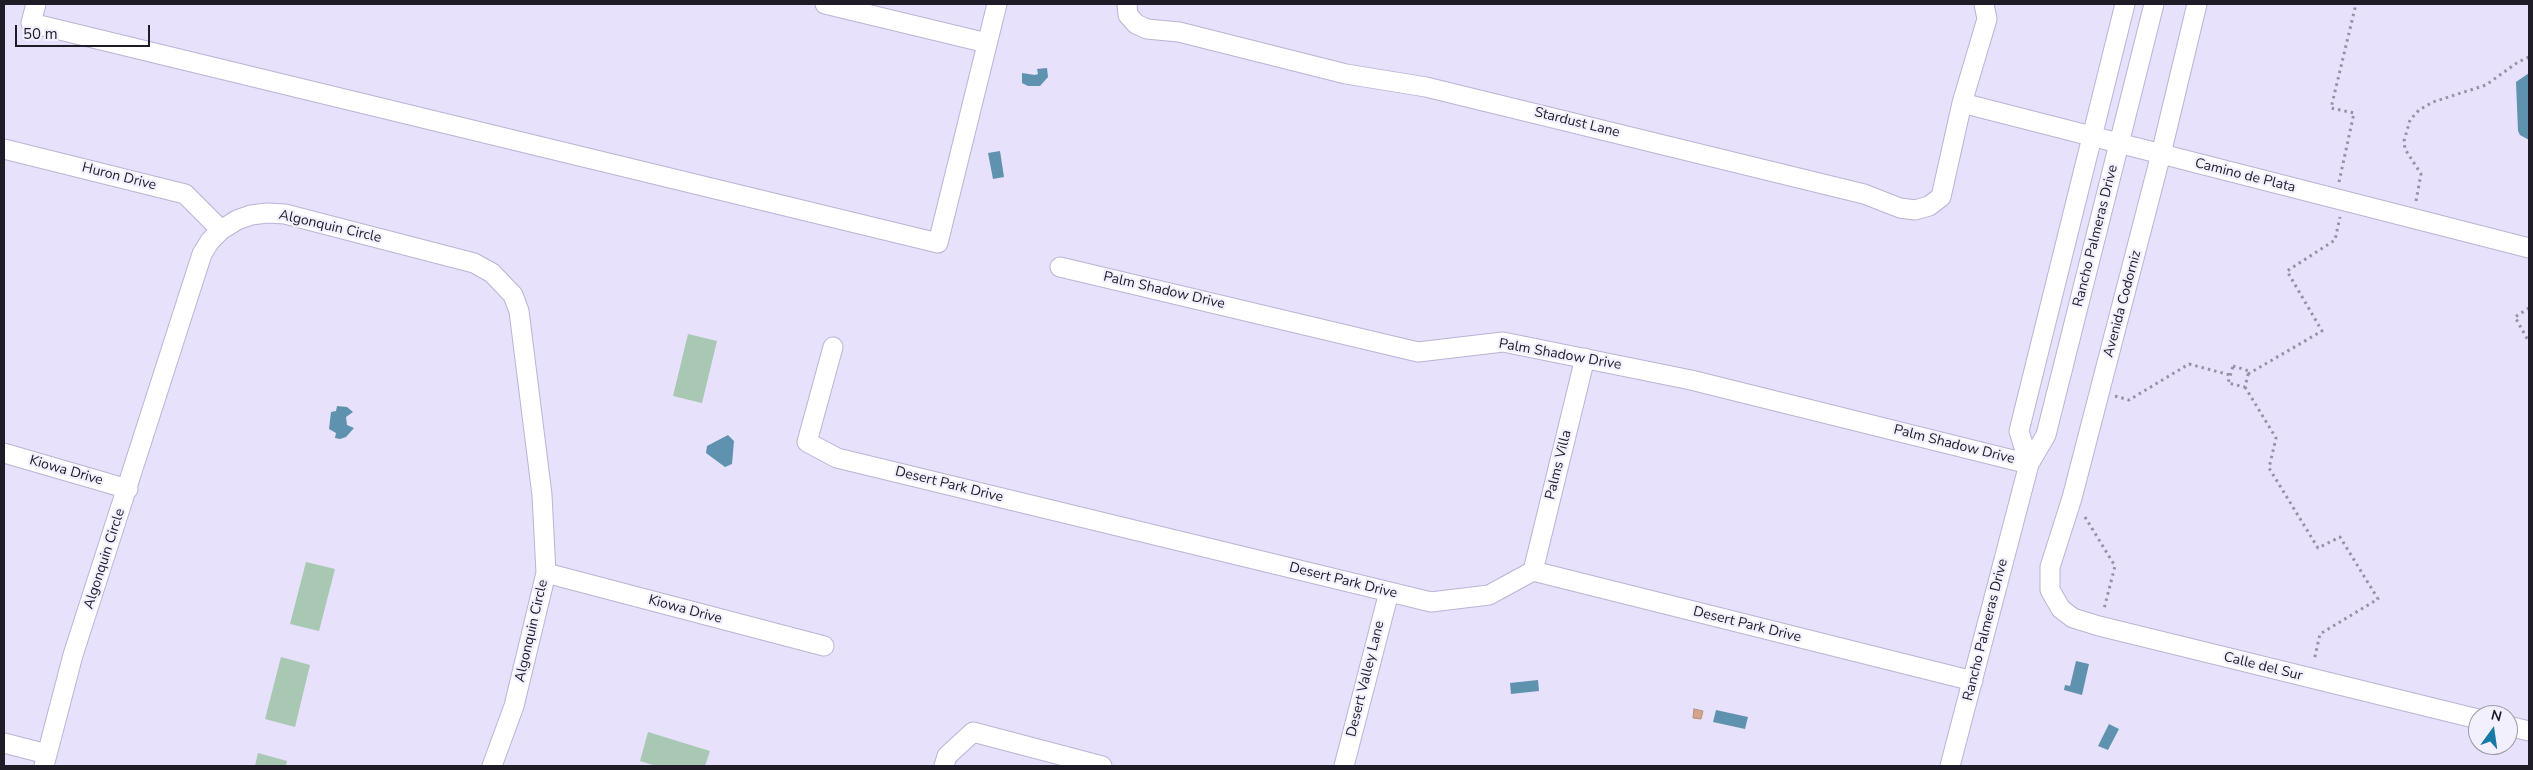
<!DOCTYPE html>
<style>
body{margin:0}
#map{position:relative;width:2533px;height:770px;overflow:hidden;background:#e7e1fb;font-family:"Nunito Sans",sans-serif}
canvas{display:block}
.frame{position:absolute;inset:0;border:5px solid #1f1b27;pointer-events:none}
.north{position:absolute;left:2468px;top:705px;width:50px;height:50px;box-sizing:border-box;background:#f3f0fe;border:1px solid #9e9ba8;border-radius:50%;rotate:14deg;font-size:14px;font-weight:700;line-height:20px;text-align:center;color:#1f1b27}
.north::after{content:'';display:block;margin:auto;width:18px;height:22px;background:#177ba6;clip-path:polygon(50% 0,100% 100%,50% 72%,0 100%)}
.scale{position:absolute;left:15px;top:25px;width:135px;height:22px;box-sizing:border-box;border:2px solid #1f1b27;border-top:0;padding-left:6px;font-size:15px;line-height:18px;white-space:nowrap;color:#1f1b27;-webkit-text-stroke:4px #f3f0fe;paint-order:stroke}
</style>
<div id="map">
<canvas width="2533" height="770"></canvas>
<div class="frame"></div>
<div class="north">N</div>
<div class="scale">50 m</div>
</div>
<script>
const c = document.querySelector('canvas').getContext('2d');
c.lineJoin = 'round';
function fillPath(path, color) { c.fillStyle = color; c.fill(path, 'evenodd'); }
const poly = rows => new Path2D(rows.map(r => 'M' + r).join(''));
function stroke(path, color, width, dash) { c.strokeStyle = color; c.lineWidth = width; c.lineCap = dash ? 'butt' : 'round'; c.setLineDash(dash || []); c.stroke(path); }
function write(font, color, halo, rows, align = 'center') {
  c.font = font + ' "Nunito Sans",sans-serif'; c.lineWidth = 4.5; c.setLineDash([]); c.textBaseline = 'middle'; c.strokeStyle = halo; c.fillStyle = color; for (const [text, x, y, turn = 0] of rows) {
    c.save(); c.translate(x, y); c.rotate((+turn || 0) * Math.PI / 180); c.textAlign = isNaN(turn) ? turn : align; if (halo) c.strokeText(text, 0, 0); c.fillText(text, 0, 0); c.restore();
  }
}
fillPath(poly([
 [688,334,717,341,702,403,673,396],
 [306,562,335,569,319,631,290,624],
 [281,657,310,665,295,727,265,719],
 [648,732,710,751,705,766,656,766,640,761],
 [258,753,287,761,286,766,255,766]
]), '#a8c8b3');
fillPath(poly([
 [1047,68,1048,77,1040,86,1028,86,1022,83,1022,73,1035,75,1038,74,1037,69],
 [2529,73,2529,140,2520,135,2518,131,2516,82],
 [1000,151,1004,177,993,179,988,153],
 [337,406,347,407,353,412,346,417,347,425,354,428,346,437,340,439,335,438,336,433,329,429,331,412,336,411],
 [728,435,734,441,732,464,725,467,706,453,707,446],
 [2076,661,2089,664,2082,695,2064,690,2065,685,2070,686],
 [1538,680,1539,691,1511,694,1510,683],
 [1716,710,1748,717,1745,729,1713,722],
 [2109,724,2119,729,2108,750,2098,746]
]), '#5f92af');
const building = poly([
 [1694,709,1703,711,1701,719,1693,718,1694,709]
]);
fillPath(building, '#d6a589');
stroke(building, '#af917f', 1);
const minor = poly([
 [36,4,31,23,938,243,997,4],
 [825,4,987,43],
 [1127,4,1128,15,1136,24,1147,29,1179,32,1346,74,1426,87,1864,194,1900,208,1915,210,1929,206,1941,197,1962,103,1987,19,1984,4],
 [2197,4,2161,154,2072,498,2050,567,2050,590,2061,609,2073,618,2099,626,2478,719],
 [1962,103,2529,248],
 [4,149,185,194,221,230],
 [1060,267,1418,352,1503,342,1691,380,2029,464],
 [833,347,807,442,837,458,1431,602,1489,595,1533,571,1973,681],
 [4,453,128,489],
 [2029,464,2019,431,2125,4],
 [1533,571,1585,358],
 [546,573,824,646],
 [2508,726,2529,731],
 [4,743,47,754],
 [44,766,73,655,202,254,210,241,221,230,237,220,251,215,267,213,285,214,474,263,492,273,513,295,519,311,542,495,546,573,514,706,492,766],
 [944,766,947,756,973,732,1102,766],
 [1344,766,1389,592],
 [1950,766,2029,464,2046,435,2154,4]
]);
stroke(minor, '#bbb3d3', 21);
stroke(poly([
 [2339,182,2354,113,2331,108,2356,4],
 [2416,201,2421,174,2405,149,2404,141,2410,120,2419,110,2433,102,2486,85,2518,62,2529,57],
 [2529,308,2515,317,2529,342],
 [2233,366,2249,371,2245,387,2228,383,2233,366],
 [2248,374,2322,331,2287,271,2335,240,2340,217],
 [2245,387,2276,438,2269,468,2318,548,2340,537,2378,599,2320,634,2314,661],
 [2115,396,2129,400,2189,364,2230,375],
 [2085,517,2115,566,2104,609]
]), '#9691a5', 3, [2.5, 4]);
stroke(minor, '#fff', 19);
write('14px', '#1f1b27', '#f3f0fe', [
 ["Stardust Lane",1577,123,14],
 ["Camino de Plata",2245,176,14],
 ["Huron Drive",119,177,14],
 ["Algonquin Circle",330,227,13],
 ["Rancho Palmeras Drive",2096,236,-76],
 ["Palm Shadow Drive",1164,291,13],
 ["Avenida Codorniz",2123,304,-75],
 ["Palm Shadow Drive",1560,355,10],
 ["Palm Shadow Drive",1954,445,14],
 ["Palms Villa",1559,465,-76],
 ["Kiowa Drive",66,471,16],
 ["Desert Park Drive",949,485,14],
 ["Algonquin Circle",105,559,-72],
 ["Desert Park Drive",1343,581,14],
 ["Kiowa Drive",685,610,15],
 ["Desert Park Drive",1747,625,14],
 ["Rancho Palmeras Drive",1986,630,-76],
 ["Algonquin Circle",532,631,-77],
 ["Calle del Sur",2263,667,14],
 ["Desert Valley Lane",1366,679,-76]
]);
</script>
